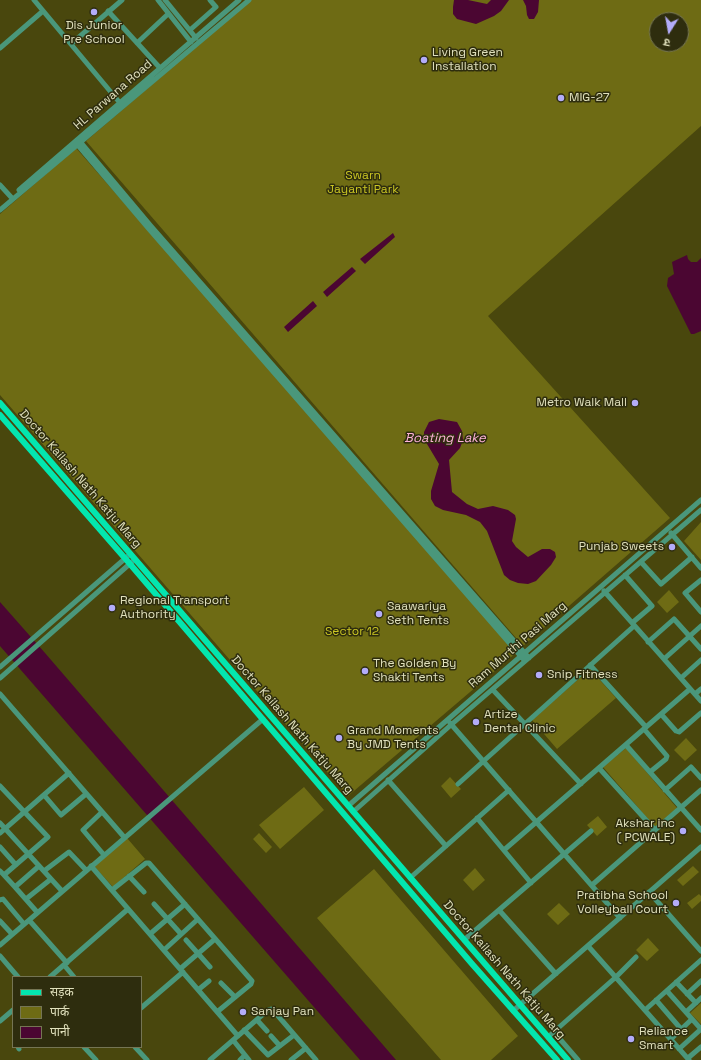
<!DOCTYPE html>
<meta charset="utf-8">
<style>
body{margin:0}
#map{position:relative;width:701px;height:1060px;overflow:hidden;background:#49470d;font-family:"Space Grotesk","Noto Sans Devanagari",sans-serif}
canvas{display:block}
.legend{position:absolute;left:12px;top:976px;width:130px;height:72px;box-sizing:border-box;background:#2e2d0e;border:1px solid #757554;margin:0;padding:5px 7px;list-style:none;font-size:12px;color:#e0e0bc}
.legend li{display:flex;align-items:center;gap:8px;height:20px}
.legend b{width:20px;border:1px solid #757554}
.north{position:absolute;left:649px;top:12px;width:40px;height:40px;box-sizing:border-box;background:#2e2d0e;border:1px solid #757554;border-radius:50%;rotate:191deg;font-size:11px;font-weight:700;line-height:16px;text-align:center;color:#e0e0bc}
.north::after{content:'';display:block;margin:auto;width:14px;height:18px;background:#b3acf9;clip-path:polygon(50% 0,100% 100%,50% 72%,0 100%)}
</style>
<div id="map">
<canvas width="701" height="1060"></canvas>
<ul class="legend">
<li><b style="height:5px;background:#03e6af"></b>सड़क</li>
<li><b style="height:11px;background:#6e6b14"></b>पार्क</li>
<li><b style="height:11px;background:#4b0632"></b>पानी</li>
</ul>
<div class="north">उ</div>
</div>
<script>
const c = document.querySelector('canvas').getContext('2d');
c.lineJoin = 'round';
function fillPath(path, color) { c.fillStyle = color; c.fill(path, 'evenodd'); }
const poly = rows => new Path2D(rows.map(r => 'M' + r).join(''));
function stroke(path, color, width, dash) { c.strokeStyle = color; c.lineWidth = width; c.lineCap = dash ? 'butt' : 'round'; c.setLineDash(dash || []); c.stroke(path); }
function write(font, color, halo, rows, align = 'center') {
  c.font = font + ' "Space Grotesk",sans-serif'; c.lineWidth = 3; c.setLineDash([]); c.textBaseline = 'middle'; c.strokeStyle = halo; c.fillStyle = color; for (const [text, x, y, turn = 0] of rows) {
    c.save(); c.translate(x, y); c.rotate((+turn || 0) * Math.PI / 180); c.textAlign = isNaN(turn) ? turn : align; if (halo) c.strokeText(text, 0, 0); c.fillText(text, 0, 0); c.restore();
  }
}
fillPath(poly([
 [251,0,701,0,701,126,488,316,670,518,523,646,86,141],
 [657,20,681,20,681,44,657,44],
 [76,148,517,652,348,796,0,395,0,214],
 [701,522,701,560,684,541],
 [669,590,679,602,667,613,657,602],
 [590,669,616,698,557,749,532,720],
 [686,738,697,750,685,761,674,750],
 [626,748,677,808,655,827,603,767],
 [450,777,461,789,451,798,441,786],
 [304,787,324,810,280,849,259,825],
 [598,816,607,827,597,836,587,825],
 [259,833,272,847,266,853,253,839],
 [127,838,145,859,113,887,94,866],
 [693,866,699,872,683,886,677,880],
 [475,868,485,880,473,891,463,880],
 [374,869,518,1036,491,1060,441,1060,317,918],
 [699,894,701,896,701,901,692,909,687,903],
 [559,903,570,914,558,925,547,914],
 [648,938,659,950,647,961,636,950],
 [701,1003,701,1024,690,1013]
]), '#6e6b14');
fillPath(poly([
 [454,0,468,0,487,4,491,0,509,0,501,11,494,16,476,24,457,19,453,14,453,7],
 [523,0,539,0,538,12,534,19,529,19,527,15,526,6],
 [393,233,395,237,365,264,360,259],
 [687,255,688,259,691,262,697,262,701,258,701,331,694,334,691,334,667,286,668,278,674,274,672,262],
 [352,267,356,271,327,297,323,292],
 [313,301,317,306,288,332,284,327],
 [439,419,457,422,462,431,463,440,460,448,449,460,452,492,467,504,478,509,493,506,508,510,515,515,516,519,512,541,516,547,528,557,542,549,550,549,555,552,556,557,551,565,536,581,528,584,518,583,510,580,504,575,487,531,480,522,466,515,443,510,435,506,431,499,431,491,439,464,424,439,424,432,429,422],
 [0,602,45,653,396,1060,360,1060,0,646]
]), '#4b0632');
stroke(poly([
 [34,0,120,103],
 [158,0,191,42],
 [165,0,196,38],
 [108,11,160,68],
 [190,30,216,7,210,0],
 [137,43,168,14],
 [71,44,122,0],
 [0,48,43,11],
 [78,139,151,226,529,658],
 [75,142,148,228,525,661],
 [0,185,11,197],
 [19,190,239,0],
 [0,210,249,0],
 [671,533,701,568],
 [641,562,661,584,692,557],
 [625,575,652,606,632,623],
 [701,580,685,593,701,612],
 [604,591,701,701],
 [648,642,674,619,701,649],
 [664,659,701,626],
 [590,665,646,727],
 [0,667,128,556],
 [0,678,133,561],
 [681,678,701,660],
 [493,690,581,784],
 [0,694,124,837],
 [695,694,701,689],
 [661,714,676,731,679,732,701,713],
 [450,723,620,918],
 [644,729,667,756,666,759,650,772],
 [626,745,701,830],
 [599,768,655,830],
 [388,780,446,846],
 [458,784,634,626],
 [0,786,48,837,4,875,0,871],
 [665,790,691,767,701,778],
 [44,795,61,815,86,794],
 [348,806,701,500],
 [102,812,83,830,104,855],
 [353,812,452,724,701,510],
 [477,818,531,883],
 [0,823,62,891],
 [0,833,69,773],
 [0,847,16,865],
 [504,850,690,689],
 [91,866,238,1036],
 [44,871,69,852,86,870],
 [4,875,15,887],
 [129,876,144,892],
 [410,878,509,790],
 [592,885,701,790],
 [112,890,146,863,149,863,252,981,251,984,217,1012],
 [649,892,701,951],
 [26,899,51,879],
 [0,900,3,899,24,924],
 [154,904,181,934],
 [499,910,556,974],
 [37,912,15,887,39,866],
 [29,920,67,963],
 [0,921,12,934],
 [150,934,185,904],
 [186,940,210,967],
 [464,940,591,831],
 [0,945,263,719],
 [588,946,689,1060],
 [164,950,198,919],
 [0,956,18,977],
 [64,965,74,977],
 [180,969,215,939],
 [50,977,128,909],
 [676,982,696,1003],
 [221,983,235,997],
 [198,990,209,981],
 [667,991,701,1029,679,1049],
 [687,994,701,981],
 [656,1000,681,1029],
 [141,1008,183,972],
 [645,1010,701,960],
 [513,1011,701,847],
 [686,1012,701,998],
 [257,1020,267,1031],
 [0,1021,13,1010],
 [244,1030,268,1055,294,1035],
 [271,1036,280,1046],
 [548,1037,616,977,636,957],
 [559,1038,578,1060],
 [671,1039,692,1019],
 [233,1040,249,1060],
 [18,1047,19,1049],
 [84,1047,96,1060],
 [135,1047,147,1060],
 [688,1058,701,1047],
 [210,1060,268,1010,271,1009,273,1010,316,1060],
 [240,1060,245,1055],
 [291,1060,306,1048]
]), '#4a977b', 5);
stroke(poly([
 [0,403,568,1060],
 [0,415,130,564,473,965,557,1060]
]), '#03e6af', 6);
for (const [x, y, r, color] of [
 [94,12,4,"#b3acf9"],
 [424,60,4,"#b3acf9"],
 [561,98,4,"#b3acf9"],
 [635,403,4,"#b3acf9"],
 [672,547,4,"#b3acf9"],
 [112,608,4,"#b3acf9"],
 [379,614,4,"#b3acf9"],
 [365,671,4,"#b3acf9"],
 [539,675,4,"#b3acf9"],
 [476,722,4,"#b3acf9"],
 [339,738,4,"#b3acf9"],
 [683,831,4,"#b3acf9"],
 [676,903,4,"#b3acf9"],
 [243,1012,4,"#b3acf9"],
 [631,1039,4,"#b3acf9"]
]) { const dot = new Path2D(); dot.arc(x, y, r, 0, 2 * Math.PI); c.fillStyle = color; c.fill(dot); stroke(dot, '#2e2d0e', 1.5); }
write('12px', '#e0e0bc', '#2e2d0e', [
 ["Dis Junior",94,26,"center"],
 ["Pre School",94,40,"center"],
 ["Living Green",432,53],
 ["Installation",432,67],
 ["MIG-27",569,98],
 ["Metro Walk Mall",627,403,"right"],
 ["Punjab Sweets",664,547,"right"],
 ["Regional Transport",120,601],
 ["Authority",120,615],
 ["Saawariya",387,607],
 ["Seth Tents",387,621],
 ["The Golden By",373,664],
 ["Shakti Tents",373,678],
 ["Snip Fitness",547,675],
 ["Artize",484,715],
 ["Dental Clinic",484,729],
 ["Grand Moments",347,731],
 ["By JMD Tents",347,745],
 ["Akshar inc",675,824,"right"],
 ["( PCWALE)",675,838,"right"],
 ["Pratibha School",668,896,"right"],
 ["Volleyball Court",668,910,"right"],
 ["Sanjay Pan",251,1012],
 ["Reliance",639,1032],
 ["Smart",639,1046]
], 'left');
write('12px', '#e0e0bc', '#2e2d0e', [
 ["HL Parwana Road",113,95,-41],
 ["Doctor Kailash Nath Katju Marg",80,479,49],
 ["Ram Murthi Pasi Marg",518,645,-41],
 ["Doctor Kailash Nath Katju Marg",292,725,49],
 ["Doctor Kailash Nath Katju Marg",504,970,49]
]);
write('12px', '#cbc623', '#2e2d0e', [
 ["Swarn",363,176],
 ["Jayanti Park",363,190],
 ["Sector 12",352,632]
]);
write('italic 13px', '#ffb3d9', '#2e2d0e', [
 ["Boating Lake",445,438]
]);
</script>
